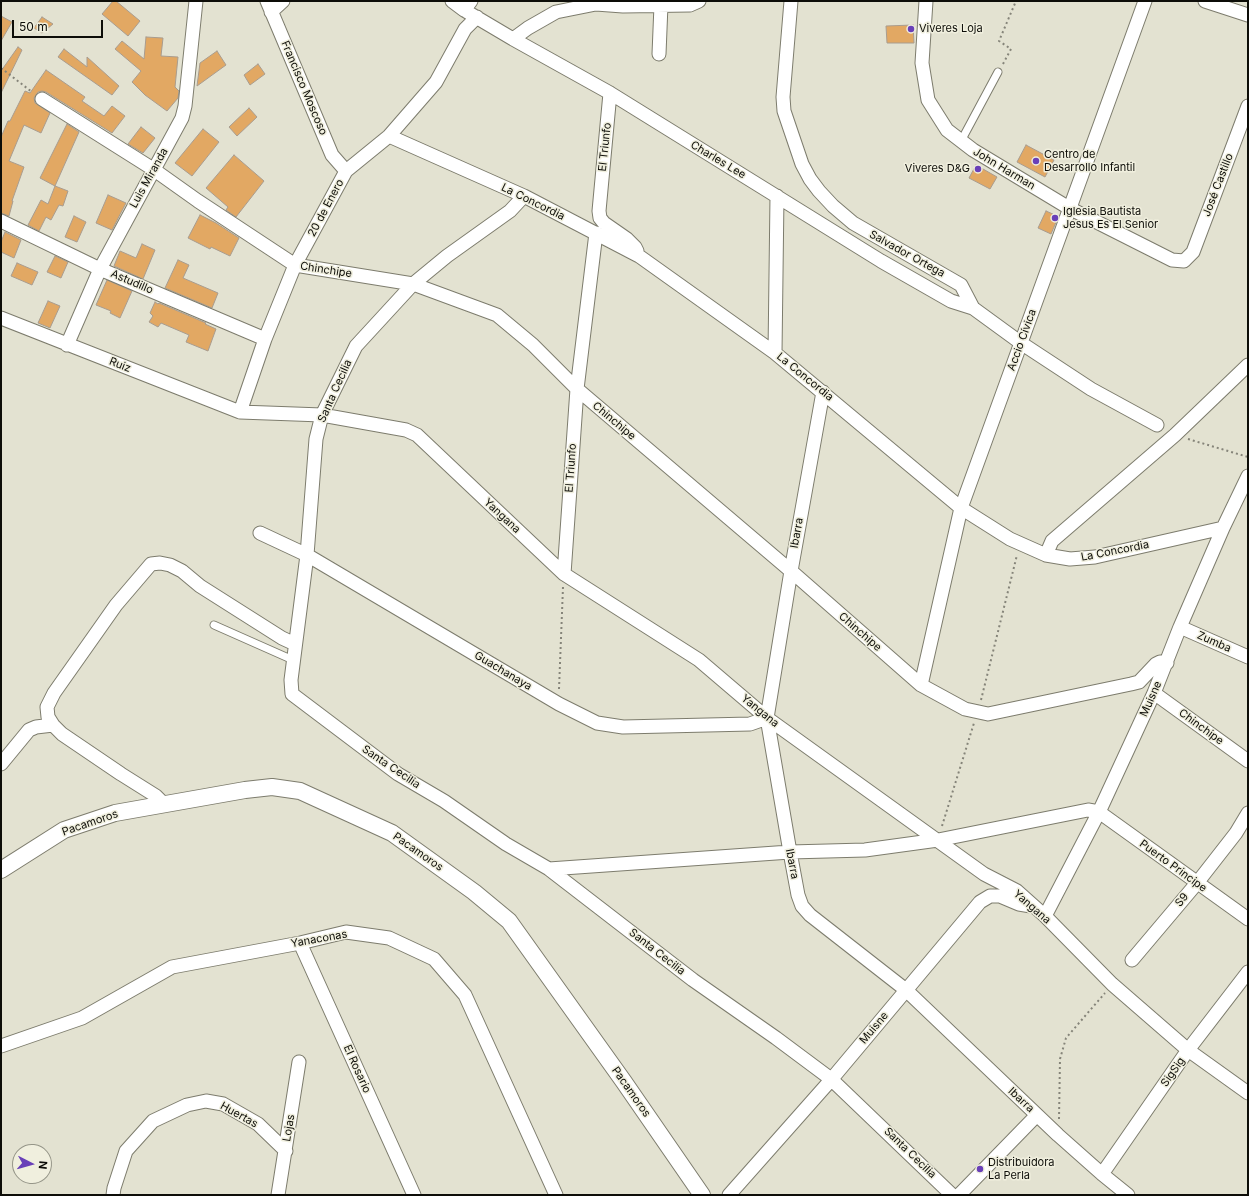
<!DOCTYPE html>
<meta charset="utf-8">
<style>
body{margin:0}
#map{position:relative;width:1249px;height:1196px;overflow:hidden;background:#e3e2d1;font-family:Inter,sans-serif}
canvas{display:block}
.frame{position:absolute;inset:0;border:2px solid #0d0d08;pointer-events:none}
.north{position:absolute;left:12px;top:1144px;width:40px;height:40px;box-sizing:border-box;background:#f0efde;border:1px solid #959588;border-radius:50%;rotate:96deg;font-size:11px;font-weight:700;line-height:16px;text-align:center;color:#0d0d08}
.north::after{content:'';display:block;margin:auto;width:14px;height:18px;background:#6940b8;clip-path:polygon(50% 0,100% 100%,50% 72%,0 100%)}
.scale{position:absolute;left:12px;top:20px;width:91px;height:18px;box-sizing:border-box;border:2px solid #0d0d08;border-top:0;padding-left:5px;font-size:12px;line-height:14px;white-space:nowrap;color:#0d0d08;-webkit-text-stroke:3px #f0efde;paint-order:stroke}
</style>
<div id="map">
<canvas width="1249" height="1196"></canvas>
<div class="frame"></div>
<div class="north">N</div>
<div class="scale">50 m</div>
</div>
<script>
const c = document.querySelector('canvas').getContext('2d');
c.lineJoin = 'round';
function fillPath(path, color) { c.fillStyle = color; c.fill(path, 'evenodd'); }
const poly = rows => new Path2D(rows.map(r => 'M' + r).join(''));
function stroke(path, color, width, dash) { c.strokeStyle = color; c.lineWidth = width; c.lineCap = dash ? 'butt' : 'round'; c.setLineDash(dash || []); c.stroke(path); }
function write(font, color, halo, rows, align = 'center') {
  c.font = font + ' Inter,sans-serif'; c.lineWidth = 3; c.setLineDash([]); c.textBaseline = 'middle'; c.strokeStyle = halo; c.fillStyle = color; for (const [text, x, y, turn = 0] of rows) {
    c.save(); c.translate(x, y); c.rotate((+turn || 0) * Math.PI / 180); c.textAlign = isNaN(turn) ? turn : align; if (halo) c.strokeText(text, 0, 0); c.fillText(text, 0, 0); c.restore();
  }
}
const building = poly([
 [113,1,116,1,140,21,128,36,102,14,113,1],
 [1,16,12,22,1,41,1,16],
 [42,17,53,24,42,33,34,28,42,17],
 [913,25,914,43,887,43,886,26,913,25],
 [146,37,163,38,161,56,178,57,175,87,179,91,178,98,167,111,145,95,132,82,141,71,115,49,122,41,144,59,146,37],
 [18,47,22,50,1,93,1,71,18,47],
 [64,49,87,67,87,57,119,86,112,95,58,57,64,49],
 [217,51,226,65,197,86,200,63,217,51],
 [258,64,265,74,250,85,244,75,258,64],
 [46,70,85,97,82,101,104,116,112,106,125,116,112,133,46,92,42,91,38,92,34,98,35,103,50,113,41,133,24,125,9,161,24,167,12,201,13,201,9,216,1,213,1,137,8,121,10,121,25,91,30,93,46,70],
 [249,108,257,117,237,136,229,127,249,108],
 [67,124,79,132,55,186,40,178,67,124],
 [141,127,155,138,143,153,128,144,141,127],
 [203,129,219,142,192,176,175,163,203,129],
 [1026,145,1054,160,1045,177,1017,162,1026,145],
 [234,155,264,181,236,217,226,210,228,207,206,188,234,155],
 [976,165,997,177,990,189,969,178,976,165],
 [55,186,68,191,63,206,59,205,51,220,46,217,39,231,28,225,41,200,48,204,55,186],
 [108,195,126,203,112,230,96,223,108,195],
 [1046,211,1055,215,1057,220,1051,234,1038,228,1046,211],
 [200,215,216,223,239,238,230,256,211,247,210,249,188,238,200,215],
 [74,216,86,222,77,242,65,237,74,216],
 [5,232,21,240,14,258,1,252,1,242,5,232],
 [142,244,155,250,143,279,114,266,120,251,136,258,142,244],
 [55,256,68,262,61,278,47,272,55,256],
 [178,260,189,265,183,278,218,293,212,308,165,288,178,260],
 [17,263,38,272,32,285,11,276,17,263],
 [107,280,132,291,120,318,110,313,111,311,96,305,107,280],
 [48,301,60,306,50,328,38,323,48,301],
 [155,302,158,304,159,303,206,323,205,324,216,329,208,351,186,342,189,335,161,323,158,327,149,322,153,316,150,313,155,302]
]);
fillPath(building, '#e2a863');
stroke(building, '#a89c8f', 1);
const service = poly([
 [961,141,998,72],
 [214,625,293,660]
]);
const minor = poly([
 [267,1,332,155,346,171],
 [452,1,464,10,471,1],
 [791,1,783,97,784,111,802,164,810,179,819,191,833,206,853,223,961,285,973,308,1021,343,1091,389,1157,425],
 [926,1,922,63,928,100,947,130,973,150,1069,208,1172,260,1184,261,1193,252,1248,106],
 [1205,1,1248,15],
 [464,10,513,39,610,93,881,261,951,301,973,308],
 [271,12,283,1],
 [513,39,528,28,556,12,596,4,623,6,690,5,699,1],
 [659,54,661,5],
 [610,93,599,211,600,218,604,223,627,239,635,247,637,251],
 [42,99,153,169,198,201,295,265,413,284,497,315,533,345,577,389,791,571,921,685,965,709,988,714,1131,684,1139,682,1156,664,1160,662,1167,663],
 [389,136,524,196,639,256,775,353,961,508,1010,539,1046,555,1070,559,1095,557,1223,528],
 [524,196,510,211,447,256,413,284,356,346,322,415,316,439,307,555,291,680,292,694,398,774,444,801,506,844,549,869,693,980,776,1038,831,1079,952,1195],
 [1,221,100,269,265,339],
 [1,318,240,412,322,415,406,430,417,435,564,574,699,660,767,718,984,874,1017,891,1045,916,1112,984,1188,1050,1248,1093],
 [67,345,100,269,182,118,185,106,196,1],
 [775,353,777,196],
 [823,392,791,571,767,718,790,852,798,895,802,906,810,915,906,990,1058,1135,1102,1174,1128,1195],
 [240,412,265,339,295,265,346,171,389,136,436,82,465,29,477,17],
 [260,533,307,555,559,704,597,723,623,727,750,724,767,718],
 [1046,555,1052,541,1175,435,1248,365],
 [564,574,577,389,596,233],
 [1180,627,1248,657],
 [921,685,961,508,1145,1],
 [1154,693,1248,761],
 [1,764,29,730,36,727,53,725],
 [164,804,156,796,121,774,62,734,53,725,48,717,47,707,54,693,116,605,151,564,160,563,170,565,182,571,200,586,282,638,295,644],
 [549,869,790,852,865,850,938,840,1088,810,1099,812,1248,919],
 [1045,916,1099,812,1154,693,1180,627,1223,528,1248,476],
 [300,943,414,1195],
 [1132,960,1197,883,1236,833,1248,813],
 [1,1046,82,1018,172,967,300,943,346,932,389,938,434,959,465,995,556,1195],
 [1102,1174,1188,1050,1248,972],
 [113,1195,114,1188,126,1151,153,1121,187,1105,206,1101,223,1104,258,1124,286,1151],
 [278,1195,299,1062],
 [729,1195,830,1081,980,902,990,896,1000,896,1019,904,1031,906],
 [959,1195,1037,1115]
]);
const tertiary = poly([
 [1,870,64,830,115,813,245,790,272,787,300,791,392,833,474,892,509,921,624,1082,702,1195]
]);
stroke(service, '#7d7c6d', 9);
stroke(minor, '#7d7c6d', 15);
stroke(tertiary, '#7d7c6d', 18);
stroke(poly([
 [1003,64,1011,49,999,41,1016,1],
 [1,68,32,92],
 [1188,439,1248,457],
 [559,689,563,587],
 [981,700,1017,555],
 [942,826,974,723],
 [1059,1119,1060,1059,1066,1038,1105,993]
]), '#858479', 2, [2, 3]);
stroke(service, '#fff', 7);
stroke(minor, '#fff', 13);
stroke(tertiary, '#fff', 16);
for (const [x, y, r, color] of [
 [911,29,4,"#6940b8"],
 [1036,161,4,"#6940b8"],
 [978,169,4,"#6940b8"],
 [1055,218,4,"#6940b8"],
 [980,1169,4,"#6940b8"]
]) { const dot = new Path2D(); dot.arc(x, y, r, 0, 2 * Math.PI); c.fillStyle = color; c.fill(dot); stroke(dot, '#f0efde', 1.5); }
write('11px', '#0d0d08', '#f0efde', [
 ["Viveres Loja",919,29],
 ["Centro de",1044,155],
 ["Desarrollo Infantil",1044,168],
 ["Viveres D&G",970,169,"right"],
 ["Iglesia Bautista",1063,212],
 ["Jesus Es El Senior",1063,225],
 ["Distribuidora",988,1163],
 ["La Perla",988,1176]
], 'left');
write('11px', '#0d0d08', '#f0efde', [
 ["Francisco Moscoso",304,88,67],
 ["El Triunfo",605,147,-84],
 ["Charles Lee",718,160,31],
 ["John Harman",1004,169,31],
 ["Luis Miranda",149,178,-61],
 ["José Castillo",1218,185,-69],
 ["La Concordia",533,202,26],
 ["20 de Enero",326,208,-62],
 ["Salvador Ortega",907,254,29],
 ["Chinchipe",326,270,9],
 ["Astudillo",132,282,23],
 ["Accio Cívica",1022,340,-70],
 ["Ruiz",120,365,21],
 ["La Concordia",805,377,39],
 ["Santa Cecilia",335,391,-66],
 ["Chinchipe",614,421,40],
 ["El Triunfo",571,468,-86],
 ["Yangana",502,516,43],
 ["Ibarra",797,533,-80],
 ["La Concordia",1115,551,-11],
 ["Chinchipe",860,632,41],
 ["Zumba",1214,642,24],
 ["Guachanaya",503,671,31],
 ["Muisne",1151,699,-66],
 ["Yangana",760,711,39],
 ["Chinchipe",1201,727,36],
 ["Santa Cecilia",391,767,34],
 ["Pacamoros",90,823,-19],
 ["Pacamoros",418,852,35],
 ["Ibarra",792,864,79],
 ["Puerto Principe",1173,866,36],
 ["S9",1182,900,-50],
 ["Yangana",1032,907,41],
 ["Yanaconas",319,939,-10],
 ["Santa Cecilia",657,952,38],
 ["Muisne",874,1028,-50],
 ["El Rosario",357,1069,66],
 ["SigSig",1173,1072,-55],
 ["Pacamoros",631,1092,55],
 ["Ibarra",1021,1100,43],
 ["Huertas",239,1115,29],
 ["Lojas",289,1128,-81],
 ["Santa Cecilia",910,1153,44]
]);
</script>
